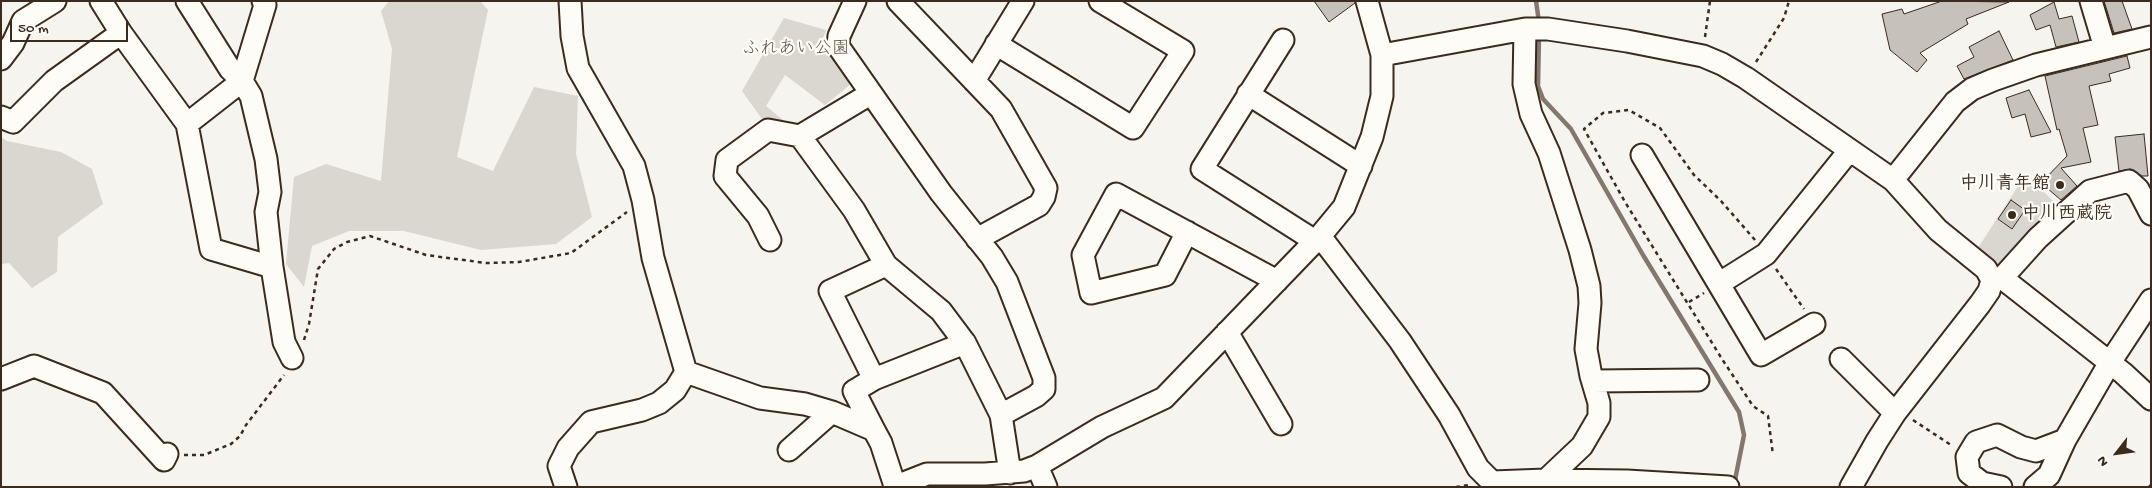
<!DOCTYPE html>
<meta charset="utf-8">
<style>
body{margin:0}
#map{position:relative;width:2152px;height:488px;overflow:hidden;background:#f5f4ee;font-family:"Gochi Hand",sans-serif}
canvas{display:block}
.frame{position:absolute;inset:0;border:2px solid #3b2a1e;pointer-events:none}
.north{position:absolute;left:2092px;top:428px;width:50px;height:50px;-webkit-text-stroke:4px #fdfcf7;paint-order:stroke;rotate:240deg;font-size:14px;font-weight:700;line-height:20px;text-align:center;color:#3b2a1e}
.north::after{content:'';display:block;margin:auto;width:18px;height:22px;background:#3b2a1e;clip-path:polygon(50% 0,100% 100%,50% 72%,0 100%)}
.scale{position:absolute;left:10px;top:20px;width:118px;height:22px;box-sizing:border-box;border:2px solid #3b2a1e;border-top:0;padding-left:6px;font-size:15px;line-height:18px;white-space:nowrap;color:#3b2a1e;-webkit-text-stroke:4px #fdfcf7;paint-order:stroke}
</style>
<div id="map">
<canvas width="2152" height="488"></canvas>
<div class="frame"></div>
<div class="north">N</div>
<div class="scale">50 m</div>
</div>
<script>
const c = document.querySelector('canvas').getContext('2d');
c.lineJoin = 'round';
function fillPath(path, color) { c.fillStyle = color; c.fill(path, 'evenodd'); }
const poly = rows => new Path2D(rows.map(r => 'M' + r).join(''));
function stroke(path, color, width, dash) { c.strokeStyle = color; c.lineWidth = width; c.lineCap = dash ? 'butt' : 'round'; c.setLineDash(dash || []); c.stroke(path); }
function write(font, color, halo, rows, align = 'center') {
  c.font = font + ' "Gochi Hand","Klee One",sans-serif'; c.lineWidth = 4.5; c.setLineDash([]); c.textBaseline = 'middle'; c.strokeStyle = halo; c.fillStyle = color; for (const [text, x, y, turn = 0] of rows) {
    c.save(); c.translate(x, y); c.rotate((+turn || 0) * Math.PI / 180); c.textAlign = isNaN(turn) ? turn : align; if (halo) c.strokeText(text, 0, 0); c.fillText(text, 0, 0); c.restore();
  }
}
fillPath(poly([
 [389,1,480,1,488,10,457,157,493,171,534,87,578,96,576,154,592,217,556,244,481,250,404,231,349,231,312,246,304,287,286,264,294,177,326,164,381,181,392,49,381,11],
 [784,18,826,30,821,44,851,84,825,105,785,75,766,106,788,124,764,122,742,91],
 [1,137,7,141,61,152,92,169,103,204,58,237,57,272,32,288,9,263,1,264],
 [2026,174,2059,207,1999,269,1974,254]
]), '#dad6d0');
stroke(poly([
 [1536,1,1539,22],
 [1539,35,1538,86,1543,99,1571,129,1643,255,1739,412,1744,435,1734,485]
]), '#84786e', 4.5);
const building = poly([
 [1314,1,1355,1,1355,3,1329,22,1314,1],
 [1942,1,2009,2,1966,19,1968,24,1920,53,1927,60,1917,72,1890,50,1882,14,1902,9,1904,14,1942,1],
 [2104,1,2122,1,2132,29,2114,33,2104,1],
 [2054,2,2059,19,2072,16,2079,42,2056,47,2050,25,2036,30,2030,15,2054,2],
 [1999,31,2013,60,1964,79,1957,66,1974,57,1969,47,1999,31],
 [2127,56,2130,68,2109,74,2111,81,2089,86,2098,125,2083,128,2091,162,2061,168,2077,186,2061,200,2041,183,2067,156,2059,129,2057,130,2045,76,2127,56],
 [2029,90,2051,132,2031,137,2025,114,2012,118,2006,98,2029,90],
 [2144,134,2148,176,2142,176,2131,169,2119,171,2115,137,2144,134],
 [2011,200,2025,210,2012,229,1998,219,2011,200]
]);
fillPath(building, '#c7c1bb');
stroke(building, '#3b2a1e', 1);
const minor = poly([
 [101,1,121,33,187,124,211,249,272,267,284,342,292,358],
 [187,1,230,69,242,81,251,96,266,159,270,192,266,212,272,267],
 [570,1,572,36,578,68,634,166,643,200,653,258,686,372,760,398,805,404,832,412,874,430,881,443,895,486],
 [855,1,839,36,838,46,941,193,992,257,1007,282,1044,378,1044,389,1036,396,1001,415],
 [898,1,1001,109,1046,188,1044,197,1039,205,977,239],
 [2091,1,2105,48],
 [1525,29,1524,84,1531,114,1549,153,1580,250,1589,286,1590,303,1586,349,1591,376,1599,403,1599,417,1582,446,1546,480],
 [1283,40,1202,169,1315,241],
 [996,44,1133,128,1183,51,1100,1],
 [1382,55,1525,29,1548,29,1627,41,1703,56,1722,64,1746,78,1893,180,1938,230,1986,269,1992,280,1989,291,1980,304,1895,413,1877,441,1851,487],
 [1,59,13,43,23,21,55,1],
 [974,81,1023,1],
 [1248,94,1361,166],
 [1,117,13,122,54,81,121,33],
 [187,124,242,81,265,5,263,1],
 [800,136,854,210,886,265,941,311,965,343,1001,415,1010,473],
 [1642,155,1761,355,1814,324],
 [1893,180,1955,102,1972,89,1993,80,2036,65,2151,37],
 [1187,232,1165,275,1091,293,1083,255,1116,194,1277,281],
 [1320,236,1400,341,1449,415,1478,468,1492,482,1546,480,1627,481,1728,487],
 [770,240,758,216,725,176,727,160,768,130,800,136,870,94],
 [2002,278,2038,238,2090,191,2129,181,2138,189,2151,214],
 [1992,280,2002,278,2123,373,2151,399],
 [1720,283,1766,254,1849,151],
 [1227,332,1281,424],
 [1841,359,1895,413],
 [1,379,34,366,103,393,164,460,167,454],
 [874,379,830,291,886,265],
 [1593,381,1698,380],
 [874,430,854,391,874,379,965,343],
 [789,450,832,412],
 [1037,466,1046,487],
 [566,487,559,466,568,448,591,422,642,410,659,403,675,390,686,372],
 [894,487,927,474,985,474,1024,471,1037,466,1102,427,1164,398,1320,236,1344,207,1372,137,1382,96,1382,55,1367,1],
 [2001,487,1982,483,1969,473,1967,457,1976,442,1997,435,2021,447,2036,451,2065,440],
 [2035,487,2049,475,2065,440,2109,364,2151,300]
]);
stroke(minor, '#3b2a1e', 25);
stroke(poly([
 [1705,37,1710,1],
 [1756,62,1784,18,1789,1],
 [1755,240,1721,201,1694,175,1660,128,1629,110,1603,113,1584,129,1625,202,1722,359,1753,406,1768,416,1773,455],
 [1776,269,1804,309],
 [1689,302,1704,293],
 [304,340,309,324,318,269,334,249,347,242,370,236,426,255,486,263,519,262,571,253,627,212],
 [1913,420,1951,445],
 [184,455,204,455,231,444,240,436,246,425,284,375],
 [1456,487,1469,485],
 [2149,487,2151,485]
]), '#3b2a1e', 2.5, [4, 4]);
stroke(minor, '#fdfcf7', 21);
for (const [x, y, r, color] of [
 [2060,185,5,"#3b2a1e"],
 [2012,215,5,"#3b2a1e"]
]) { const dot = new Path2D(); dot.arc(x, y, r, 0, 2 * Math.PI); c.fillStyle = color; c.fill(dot); stroke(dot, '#fdfcf7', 2); }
write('18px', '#63554a', '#fdfcf7', [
 ["ふれあい公園",796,50]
]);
write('bold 18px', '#3b2a1e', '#fdfcf7', [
 ["中川青年館",2050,185],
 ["中川西蔵院",2022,215,"left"]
], 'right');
</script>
